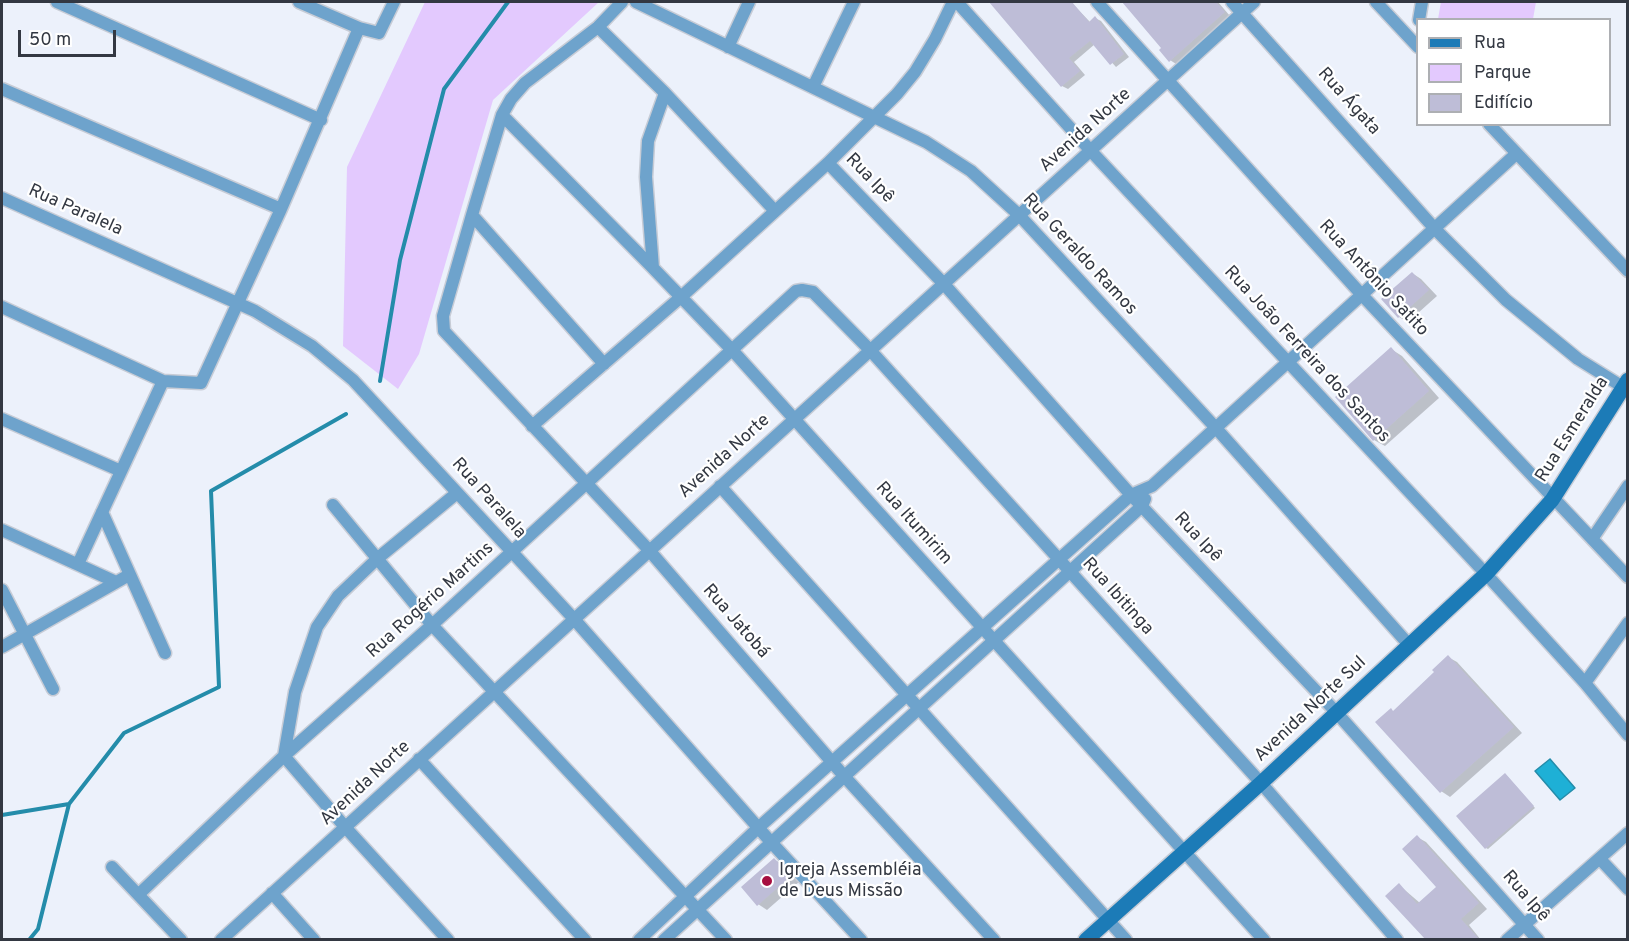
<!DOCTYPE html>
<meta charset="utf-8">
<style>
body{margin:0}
#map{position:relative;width:1629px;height:941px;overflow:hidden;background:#ecf1fb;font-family:Overpass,sans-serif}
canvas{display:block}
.frame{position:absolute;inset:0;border:3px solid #333842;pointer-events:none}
.legend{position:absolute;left:1416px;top:18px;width:195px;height:108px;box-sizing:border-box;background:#fff;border:2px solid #adafb3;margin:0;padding:8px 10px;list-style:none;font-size:18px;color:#333842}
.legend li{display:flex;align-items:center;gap:12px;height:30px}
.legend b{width:30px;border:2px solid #adafb3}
.scale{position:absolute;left:18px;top:30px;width:98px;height:27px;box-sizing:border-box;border:3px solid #333842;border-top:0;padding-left:8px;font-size:18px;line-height:21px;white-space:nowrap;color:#333842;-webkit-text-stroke:4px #fff;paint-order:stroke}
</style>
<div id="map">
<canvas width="1629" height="941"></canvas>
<div class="frame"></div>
<ul class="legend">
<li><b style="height:8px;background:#1c7bb7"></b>Rua</li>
<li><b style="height:16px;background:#e3c9fe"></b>Parque</li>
<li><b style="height:16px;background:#bebdd7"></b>Edifício</li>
</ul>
<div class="scale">50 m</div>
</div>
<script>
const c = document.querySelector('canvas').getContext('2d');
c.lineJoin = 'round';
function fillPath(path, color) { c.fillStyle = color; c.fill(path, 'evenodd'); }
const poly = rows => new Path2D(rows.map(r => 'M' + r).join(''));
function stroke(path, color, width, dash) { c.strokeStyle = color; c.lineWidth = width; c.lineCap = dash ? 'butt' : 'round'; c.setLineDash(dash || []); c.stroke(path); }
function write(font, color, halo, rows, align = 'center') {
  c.font = font + ' Overpass,sans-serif'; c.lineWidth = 4.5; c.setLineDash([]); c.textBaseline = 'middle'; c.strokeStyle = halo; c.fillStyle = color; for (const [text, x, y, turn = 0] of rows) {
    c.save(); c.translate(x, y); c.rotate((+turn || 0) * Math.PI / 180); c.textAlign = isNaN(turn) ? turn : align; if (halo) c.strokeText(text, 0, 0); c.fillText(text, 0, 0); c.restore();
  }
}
fillPath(poly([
 [425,2,599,2,493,100,419,354,398,389,343,346,347,167],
 [1441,2,1536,2,1533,19,1438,19]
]), '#e3c9fe');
const water = poly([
 [1550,759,1575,788,1560,800,1535,771,1550,759]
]);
fillPath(water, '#1eb0d6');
stroke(water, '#248caa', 1.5);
fillPath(poly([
 [1000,2,1071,2,1090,22,1095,18,1101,21,1129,57,1116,67,1095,44,1074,62,1085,75,1068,89,1062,86,995,6],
 [1123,2,1218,2,1230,16,1176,64,1170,60,1163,48],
 [1412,273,1421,279,1437,296,1408,322,1399,317],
 [1391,349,1402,356,1439,398,1385,446,1374,440],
 [1448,657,1457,662,1522,733,1450,797,1441,791,1394,712,1437,672],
 [1507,776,1535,808,1488,849,1486,848],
 [1417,837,1426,842,1487,909,1469,925,1481,940,1427,940,1387,896,1399,885,1420,903,1438,887],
 [775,860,784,865,799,882,767,910,758,904]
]), '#0003');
stroke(poly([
 [380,381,400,260,444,89,508,2],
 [2,815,69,804,124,733,219,687,211,491,346,414],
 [29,940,38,929,69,804]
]), '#248caa', 4);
fillPath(poly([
 [989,2,1072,2,1089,22,1095,16,1124,54,1110,65,1090,41,1069,58,1080,71,1061,87],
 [1122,2,1216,2,1225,12,1169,62,1159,50,1161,48],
 [1412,272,1429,290,1398,318,1381,299],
 [1391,347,1429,391,1373,441,1335,397],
 [1448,655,1514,727,1440,793,1375,722,1391,708,1393,711,1434,672,1432,670],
 [1505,773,1534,806,1485,849,1456,816],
 [1417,835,1479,903,1461,919,1479,939,1425,939,1385,896,1399,883,1417,904,1436,887,1402,849],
 [774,858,791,876,757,906,741,887]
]), '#bebdd7');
const street = poly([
 [57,2,321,120],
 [299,2,359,28,379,33,394,2],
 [622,2,598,27,525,83,511,99,502,115,472,215,443,316,444,331,648,549,844,776,994,940],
 [636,2,926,142,971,171,1019,215,1215,427,1410,646],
 [957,2,1090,150,1486,574,1585,683,1628,735],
 [1097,2,1361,294,1628,577],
 [1232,2,1435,229,1506,300,1578,359,1623,387],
 [1376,2,1418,47],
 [1419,20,1422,2],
 [598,27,665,93,775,211],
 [728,47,749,2],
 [813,87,854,2],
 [2,89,281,209],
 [665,93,648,141,646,177,653,268,733,351,1264,940],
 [502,115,653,268],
 [1489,124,1628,271],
 [828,163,943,283,1131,495,1336,712,1538,940],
 [2,198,255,311,312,346,353,380,574,619,770,841,861,940],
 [472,215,604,364],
 [2,307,163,381],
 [2,419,121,471],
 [532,426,681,297,828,163,897,94,915,72,935,39,953,2],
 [720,486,1126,940],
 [333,505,432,625,726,940],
 [102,512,165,653],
 [2,530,116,582],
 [1592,539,1628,486],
 [78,564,163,381,201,383,281,209,359,28],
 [2,590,53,689],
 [2,647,129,575],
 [1585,683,1628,623],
 [419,759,585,940],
 [1600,859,1628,889],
 [112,867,181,940],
 [272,893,314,940],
 [139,894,284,756,432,625,796,291,802,290,813,292,870,350,1261,783,1397,940],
 [221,940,1254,2],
 [448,940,346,828,284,756,295,692,317,627,338,596,378,558,457,493],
 [639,940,758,828,1131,495,1152,486,1516,154],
 [664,940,1142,506,1145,499],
 [1507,940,1628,833]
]);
const secondary = poly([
 [1086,940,1261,783,1486,574,1552,500,1628,380]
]);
stroke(street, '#c7ccd6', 15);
stroke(secondary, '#c7ccd6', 18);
stroke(street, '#6ea3cc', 12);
stroke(secondary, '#1c7bb7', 15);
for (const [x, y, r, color] of [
 [767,881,6,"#a60e40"]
]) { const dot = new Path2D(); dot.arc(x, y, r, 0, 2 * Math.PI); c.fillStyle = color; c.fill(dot); stroke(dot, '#fff', 2); }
write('18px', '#333842', '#fff', [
 ["Rua Ágata",1348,102,48],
 ["Avenida Norte",1086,131,-42],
 ["Rua Ipê",869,179,46],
 ["Rua Paralela",75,211,24],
 ["Rua Geraldo Ramos",1079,255,47],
 ["Rua Antônio Satito",1373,279,47],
 ["Rua João Ferreira dos Santos",1306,355,47],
 ["Rua Esmeralda",1573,430,-58],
 ["Avenida Norte",725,457,-42],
 ["Rua Paralela",488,499,48],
 ["Rua Itumirim",913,524,48],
 ["Rua Ipê",1197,538,47],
 ["Rua Ibitinga",1117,597,48],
 ["Rua Rogério Martins",431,601,-42],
 ["Rua Jatobá",735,622,49],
 ["Avenida Norte Sul",1311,710,-43],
 ["Avenida Norte",366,784,-43],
 ["Rua Ipê",1525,897,49]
]);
write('18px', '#333842', '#fff', [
 ["Igreja Assembléia",779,871],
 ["de Deus Missão",779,892]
], 'left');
</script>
